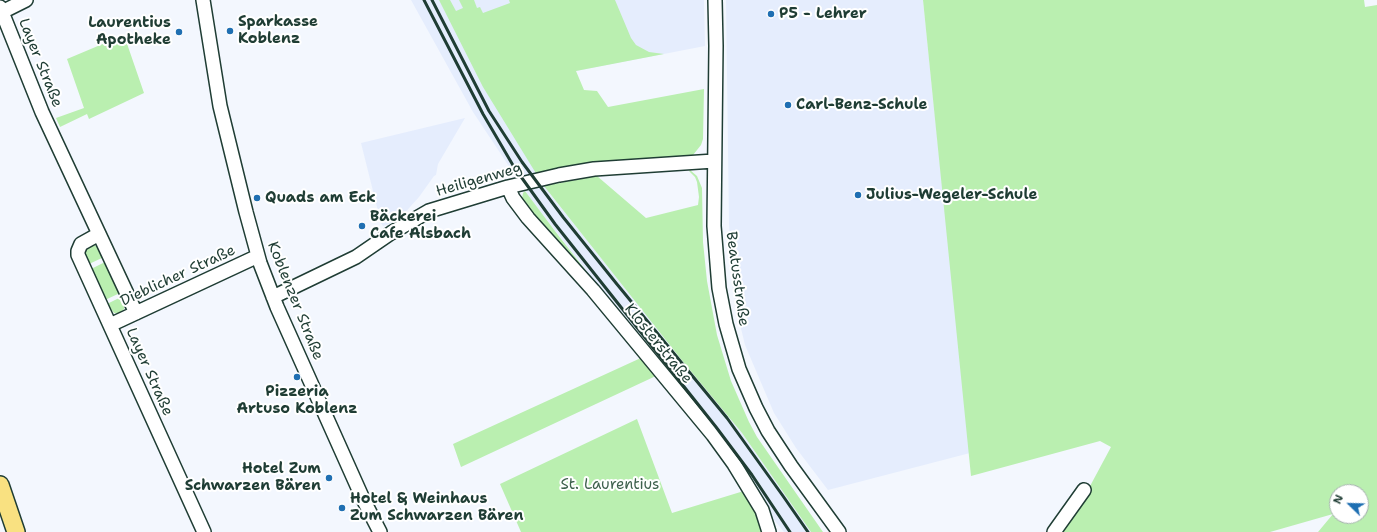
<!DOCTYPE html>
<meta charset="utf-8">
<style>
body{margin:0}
#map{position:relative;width:1377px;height:532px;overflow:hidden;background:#f3f7fe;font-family:"Shantell Sans",sans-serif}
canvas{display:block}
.north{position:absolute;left:1329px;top:484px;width:40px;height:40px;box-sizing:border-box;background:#fff;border:1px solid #a5b1ae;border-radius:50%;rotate:293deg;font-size:11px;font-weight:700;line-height:16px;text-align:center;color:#1f3d34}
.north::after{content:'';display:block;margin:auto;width:14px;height:18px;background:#1f6fb2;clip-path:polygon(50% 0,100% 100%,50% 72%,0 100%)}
</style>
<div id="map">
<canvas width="1377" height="532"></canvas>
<div class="north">N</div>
</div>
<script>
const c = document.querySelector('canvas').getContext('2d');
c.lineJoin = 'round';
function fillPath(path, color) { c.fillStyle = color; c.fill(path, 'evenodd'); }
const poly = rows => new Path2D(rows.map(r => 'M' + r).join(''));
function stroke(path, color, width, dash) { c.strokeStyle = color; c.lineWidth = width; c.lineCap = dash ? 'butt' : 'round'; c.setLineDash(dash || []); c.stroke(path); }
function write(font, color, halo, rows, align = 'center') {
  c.font = font + ' "Shantell Sans",sans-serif'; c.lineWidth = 4; c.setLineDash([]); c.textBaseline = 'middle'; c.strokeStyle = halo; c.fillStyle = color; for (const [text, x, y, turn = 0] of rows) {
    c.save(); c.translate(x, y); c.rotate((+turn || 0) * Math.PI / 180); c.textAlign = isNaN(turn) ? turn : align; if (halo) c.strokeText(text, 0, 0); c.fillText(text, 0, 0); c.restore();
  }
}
fillPath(poly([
 [411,0,704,0,705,46,576,71,537,175,551,195,680,358,742,433,811,532,784,532,771,516,602,291,530,198,473,112],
 [726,0,923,0,970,453,828,490,796,448,774,413,745,345,738,316,732,284,729,223],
 [465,118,438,164,436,175,434,176,419,197,401,217,389,224,383,226,381,223,361,143]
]), '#e5edfd');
fillPath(poly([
 [439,0,450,0,456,11,463,8,459,0,474,0,477,8,480,7,483,13,510,3,509,0,615,0,631,38,636,45,649,52,664,54,576,71,584,90,597,91,608,107,704,89,703,139,701,145,693,155,685,158,537,175,483,87],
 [923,0,1364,0,1365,7,1377,5,1377,532,1318,532,1333,514,1270,532,1060,532,1089,488,1111,447,1100,441,971,476],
 [1337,492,1361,492,1361,516,1337,516],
 [124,35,144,93,89,119,87,114,60,127,56,118,84,108,67,59],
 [690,170,697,176,702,188,703,242,707,281,717,335,731,381,749,422,757,437,823,532,811,532,742,433,680,358,544,186,597,176,646,218,698,205,699,197,697,182,695,177,689,171],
 [525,191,558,235,602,291,521,204,523,193],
 [93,245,99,247,104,257,89,264,85,252,87,247],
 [105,262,120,293,105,300,91,269],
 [121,297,125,305,124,309,120,313,114,313,107,304],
 [643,357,658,375,461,467,453,444],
 [637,419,672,513,747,490,756,507,762,532,521,532,500,484]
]), '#baefb0');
const minor = poly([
 [203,0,220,106,246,212,260,263,277,307,363,499,380,532],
 [715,0,716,46,714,226,719,288,726,324,739,369,756,408,768,431,791,466,839,532],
 [0,7,42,112,136,313],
 [2,12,26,0],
 [508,187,513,198,528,218,593,290,713,435,734,464,762,510,769,532],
 [99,234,81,244,78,251,78,255,204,532],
 [273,297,356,257,391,233,429,211,508,187,559,175,594,169,714,161],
 [110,325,258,256],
 [1054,532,1084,490]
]);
const major = poly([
 [0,485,16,532]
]);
stroke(minor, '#1f3d34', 16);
stroke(major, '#1f3d34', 20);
stroke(minor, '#fff', 13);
stroke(major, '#f9e181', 17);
stroke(poly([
 [424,0,483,114,514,167,555,224,716,427,752,475,790,532],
 [432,0,489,111,522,162,563,217,616,283,727,418,783,496,808,532]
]), '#1f3d34', 3);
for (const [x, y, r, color] of [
 [771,14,4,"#1f6fb2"],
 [230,31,4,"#1f6fb2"],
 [179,32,4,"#1f6fb2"],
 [788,105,4,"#1f6fb2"],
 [858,195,4,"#1f6fb2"],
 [257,198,4,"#1f6fb2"],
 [362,226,4,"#1f6fb2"],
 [297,377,4,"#1f6fb2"],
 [329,478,4,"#1f6fb2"],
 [342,508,4,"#1f6fb2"]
]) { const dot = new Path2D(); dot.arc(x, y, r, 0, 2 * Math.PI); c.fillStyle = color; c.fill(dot); stroke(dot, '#fff', 1.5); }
write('bold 15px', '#1f3d34', '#fff', [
 ["P5 - Lehrer",779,14],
 ["Sparkasse",238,22],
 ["Koblenz",238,39],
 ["Laurentius",171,23,"right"],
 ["Apotheke",171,40,"right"],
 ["Carl-Benz-Schule",796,105],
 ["Julius-Wegeler-Schule",866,195],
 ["Quads am Eck",265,198],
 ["Bäckerei",370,217],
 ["Cafe Alsbach",370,234],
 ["Pizzeria",297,392,"center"],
 ["Artuso Koblenz",297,409,"center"],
 ["Hotel Zum",321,469,"right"],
 ["Schwarzen Bären",321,486,"right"],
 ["Hotel & Weinhaus",350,499],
 ["Zum Schwarzen Bären",350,516]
], 'left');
write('15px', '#1f3d34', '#fff', [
 ["Layer Straße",40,63,68],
 ["Heiligenweg",479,180,-16],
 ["Dieblicher Straße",178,276,-25],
 ["Beatusstraße",737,279,82],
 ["Koblenzer Straße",295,301,68],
 ["Klosterstraße",658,344,51],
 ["Layer Straße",149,372,66]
]);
write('15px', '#3e614d', '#fff', [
 ["St. Laurentius",610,485]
]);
</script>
